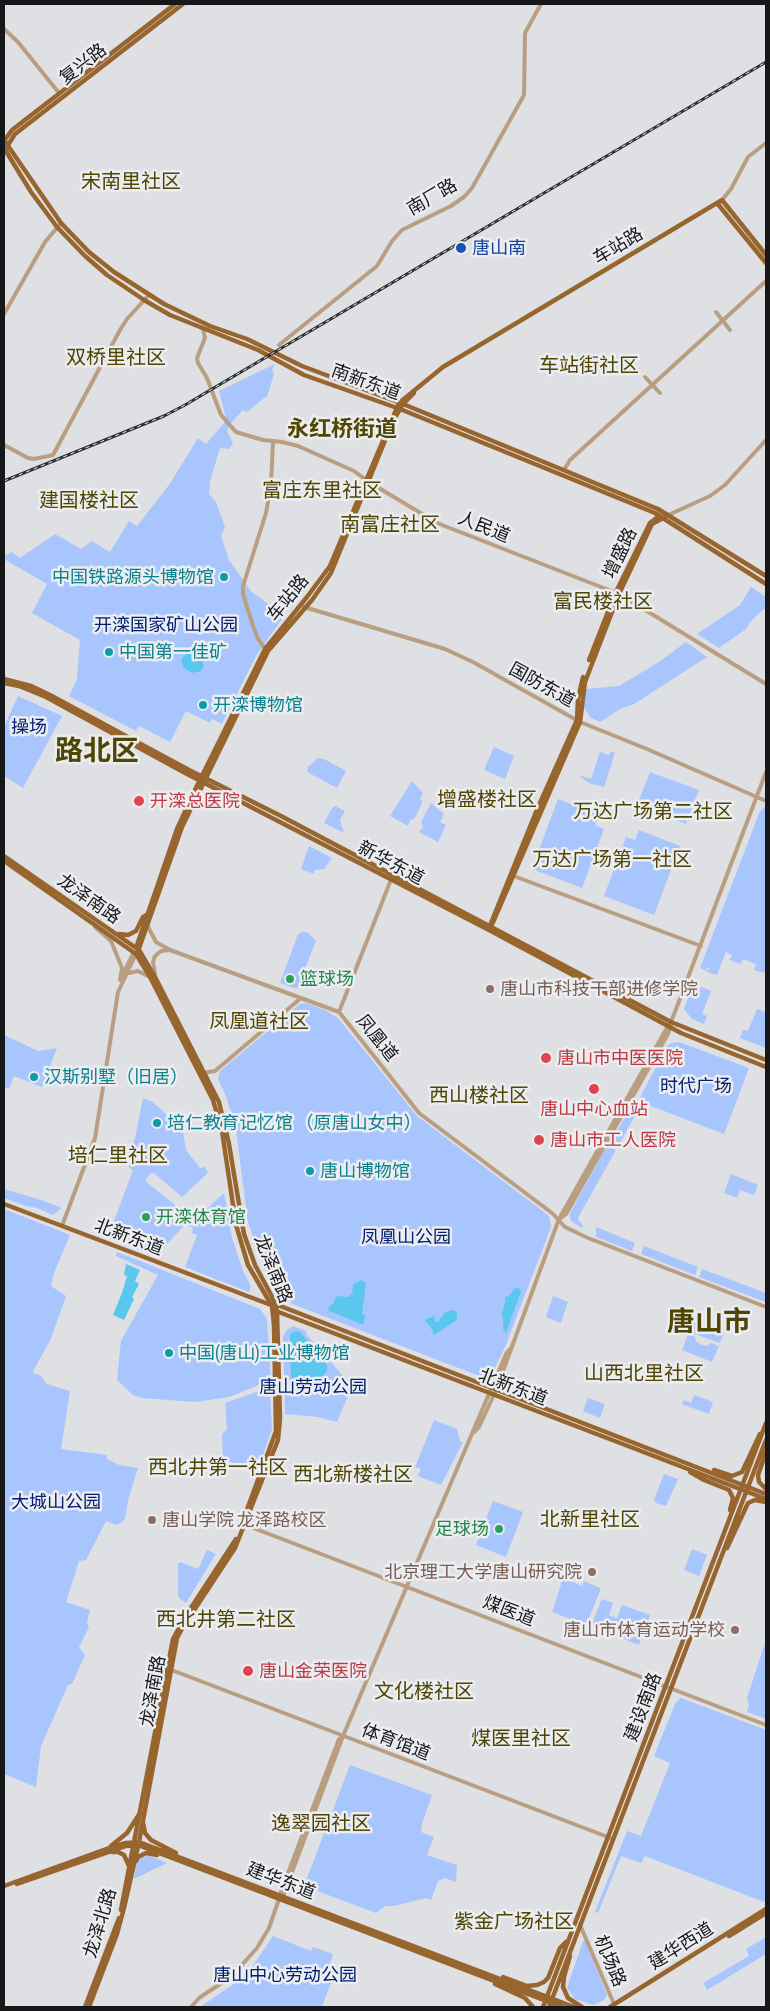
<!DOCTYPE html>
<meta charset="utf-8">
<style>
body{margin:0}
#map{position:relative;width:770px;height:2011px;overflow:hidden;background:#dee0e3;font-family:"Asap Condensed",sans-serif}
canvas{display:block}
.frame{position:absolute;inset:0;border:5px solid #161718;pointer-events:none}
</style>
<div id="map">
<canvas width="770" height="2011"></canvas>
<div class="frame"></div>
</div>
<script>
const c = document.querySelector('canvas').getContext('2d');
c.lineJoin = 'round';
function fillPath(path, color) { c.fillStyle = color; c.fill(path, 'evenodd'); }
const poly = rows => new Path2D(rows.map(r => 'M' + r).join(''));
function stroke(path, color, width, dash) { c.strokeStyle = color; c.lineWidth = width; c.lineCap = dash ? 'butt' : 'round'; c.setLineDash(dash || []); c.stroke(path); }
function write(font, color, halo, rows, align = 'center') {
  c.font = font + ' "Asap Condensed","Noto Sans SC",sans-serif'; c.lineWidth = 5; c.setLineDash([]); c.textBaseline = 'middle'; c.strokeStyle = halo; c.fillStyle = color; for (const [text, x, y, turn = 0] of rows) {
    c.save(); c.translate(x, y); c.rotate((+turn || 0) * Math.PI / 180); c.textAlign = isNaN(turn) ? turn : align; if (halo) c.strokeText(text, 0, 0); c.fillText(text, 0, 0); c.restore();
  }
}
fillPath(poly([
 [275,364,272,369,274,374,267,397,264,398,247,412,243,410,231,423,227,431,233,443,229,449,220,448,210,481,209,494,216,502,225,527,221,536,229,560,251,591,284,616,256,656,222,724,212,719,210,723,186,711,170,742,139,726,136,731,69,696,77,679,80,640,32,613,47,584,4,559,4,556,12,552,20,558,55,534,81,549,92,541,110,552,129,521,137,526,169,485,198,438,206,444,224,423,226,418,219,391],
 [751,587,766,597,766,607,751,621,746,629,719,648,697,634,740,605],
 [686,642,707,657,634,704,620,709,600,722,591,718,583,706,586,689,619,686,659,662],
 [18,696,62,716,23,788,4,776,4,727],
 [494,747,514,756,505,779,484,770],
 [611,751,615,753,604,787,589,783,578,775,591,779,600,752,609,755],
 [318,758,324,759,346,771,337,788,307,772,308,767],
 [650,772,699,790,686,824,637,805],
 [412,781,423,793,420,800,423,801,415,818,410,820,408,826,390,816],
 [558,799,599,815,595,825,604,829,582,888,532,869],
 [431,803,444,814,440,822,446,825,438,842,419,832,423,827,421,822],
 [335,806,345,811,340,820,344,833,324,823,332,808],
 [766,806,766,968,764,973,754,970,756,964,743,959,740,964,730,960,732,955,726,952,717,975,707,972,708,969,711,969,707,968,706,971,700,968,760,811],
 [639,830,680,846,654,915,604,896,626,837,635,840],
 [309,846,332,858,324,869,315,870,314,874,301,869],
 [301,932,307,932,316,941,297,989,280,983,298,934,300,934],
 [693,984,700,987,700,990,701,987,711,991,702,1014,707,1016,704,1024,692,1019,684,1009],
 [306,1003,325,1010,338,1018,417,1116,549,1216,551,1227,505,1347,491,1376,482,1377,292,1304,289,1298,281,1293,274,1285,267,1273,248,1223,236,1129,226,1096,218,1079,220,1071,300,1004],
 [757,1009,766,1012,766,1048,740,1038,743,1030,748,1031],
 [4,1035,38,1051,57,1048,42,1087,14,1076,9,1089,4,1087],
 [679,1042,749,1068,724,1134,638,1101,667,1046,672,1043],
 [143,1098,153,1102,183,1131,186,1150,200,1168,205,1167,208,1173,182,1197,154,1173,150,1174,145,1181,191,1218,156,1256,108,1237,133,1170,129,1168,128,1156,135,1138],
 [633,1104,640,1106,618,1147,609,1144],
 [608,1147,616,1150,579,1216,578,1219,583,1226,582,1228,572,1222,570,1218,570,1213,606,1148],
 [731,1174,758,1185,754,1195,740,1190,737,1198,724,1193],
 [4,1189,41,1200,62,1208,53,1215,37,1208,26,1206,4,1198],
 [224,1193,232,1238,243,1271,251,1286,249,1292,185,1267,197,1235,192,1233,193,1228,188,1226,192,1220,195,1220],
 [4,1209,70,1235,54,1273,51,1286,66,1296,50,1341,33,1371,35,1374,40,1375,47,1384,70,1391,61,1449,107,1455,107,1459,119,1465,138,1468,128,1500,125,1519,121,1523,116,1525,106,1521,86,1560,79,1561,66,1602,90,1610,87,1623,89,1627,79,1647,85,1655,72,1684,68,1685,41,1746,36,1787,4,1774],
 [596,1227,635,1243,632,1251,596,1237],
 [644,1246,698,1267,695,1275,641,1254],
 [117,1252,260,1309,267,1319,271,1380,229,1397,195,1402,142,1398,133,1395,117,1380,121,1341,158,1275,116,1256],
 [702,1269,766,1293,766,1302,699,1277],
 [553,1296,568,1302,561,1323,546,1317],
 [693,1321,724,1333,720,1343,689,1332],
 [293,1326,306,1331,307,1335,352,1386,337,1422,318,1417,285,1414,283,1337,287,1330],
 [688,1334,695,1337,696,1341,700,1344,707,1346,711,1343,719,1346,712,1362,682,1350],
 [265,1389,270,1392,272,1429,257,1472,223,1459,222,1434,227,1429,225,1403],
 [694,1395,713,1402,709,1414,682,1404,684,1400,691,1403],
 [588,1398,605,1404,600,1418,583,1411],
 [434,1420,457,1429,460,1441,463,1442,441,1485,418,1476,421,1469,415,1467],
 [664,1474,678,1479,666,1506,656,1503,654,1500],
 [493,1501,523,1512,506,1557,476,1545],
 [692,1549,707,1555,699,1576,684,1570],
 [207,1550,216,1554,186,1603,180,1599,178,1595,178,1564,180,1562,198,1569],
 [563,1578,582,1586,584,1581,600,1588,600,1591,586,1625,552,1612],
 [602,1599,613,1603,609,1615,617,1618,622,1605,650,1615,639,1645,591,1626],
 [766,1640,766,1719,747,1712,749,1705,747,1698],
 [681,1698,766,1730,766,1901,764,1902,645,1856,641,1863,621,1856,598,1913,595,1912,627,1831,641,1836,670,1763,654,1756,676,1702],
 [350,1765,432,1795,422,1824,421,1832,434,1837,427,1855,457,1865,456,1882,445,1878,438,1881,431,1900,426,1898,394,1906,385,1906,376,1913,304,1886],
 [150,1856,167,1863,134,1879,137,1863,142,1857],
 [273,1936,311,1951,313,1947,333,1954,326,1975,331,1983,322,2007,200,2007,238,1981,252,1967],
 [766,1937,766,1954,707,1990,703,1983,749,1956,746,1949],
 [583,1941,585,1941,607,1995,604,2000,593,2005,575,1999,567,1988]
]), '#a9c5fe');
fillPath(poly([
 [187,653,193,653,201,658,204,666,201,671,192,673,183,667,181,659],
 [126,1264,140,1270,135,1281,139,1284,132,1297,134,1299,124,1320,113,1315,122,1293,127,1276,124,1275],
 [361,1280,366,1283,362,1314,365,1316,364,1323,361,1324,329,1311,328,1308,333,1304,336,1296,348,1297,352,1294,353,1285],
 [516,1287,520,1289,521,1292,506,1333,503,1329,503,1317,501,1316,506,1300,505,1299,506,1296,508,1297],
 [453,1310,457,1312,457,1320,434,1335,430,1326,424,1320,434,1316,435,1322,438,1322,444,1313],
 [296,1331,300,1332,327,1365,327,1371,318,1382,295,1380,291,1376,290,1334]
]), '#5ac7ee');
stroke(poly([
 [337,1169,343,1168]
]), '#5ac7ee', 1);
stroke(poly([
 [4,29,18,42,59,93],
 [722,200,731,189,748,157,766,143],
 [716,312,730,330],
 [4,314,45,242,61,223],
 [203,329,205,338,197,358,198,363,207,378,221,415,236,432,263,440,282,442,298,446,354,471,369,482,437,523,619,594,766,684],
 [279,345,377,266,392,241,402,230,451,206,464,197,472,188,524,95,525,33,541,4],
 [645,377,660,393],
 [4,445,28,458,34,459,53,455,120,330,127,319,149,295],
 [564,470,570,460,766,281],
 [666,516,710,496,725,485,766,440],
 [304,607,445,649,473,662,580,722,647,749,766,801],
 [266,650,258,639,253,626,243,594,243,586,266,513,271,484,273,442],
 [511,875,701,946],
 [147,925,156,942,170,950,339,1012,419,1113,552,1213,565,1227,588,1238,766,1307],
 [95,927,111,941,122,968,120,980],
 [129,973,138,971,150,977],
 [155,974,153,962,155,956,161,951,170,950],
 [122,976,134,952],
 [339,1012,392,877],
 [203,1073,215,1071,301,998],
 [561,1218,566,1214,668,1034,671,1025],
 [62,1226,95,1138,118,992,136,954],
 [474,1432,479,1427,496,1390,559,1219,673,1017,766,772],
 [243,1524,766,1725],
 [169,1669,613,1839],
 [279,1897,339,1739,343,1737],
 [580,1925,614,2004],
 [191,2007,199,1998,232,1976,257,1948,269,1928,279,1899,283,1896,343,1736,506,1354,510,1349]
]), '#ba9e82', 4);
stroke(poly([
 [4,140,61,223,89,252,114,272,164,304,210,326,247,339,302,366,403,404,658,509,766,576],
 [4,141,12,130,175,4],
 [8,145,15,134,183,4],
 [4,148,31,192,57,227,85,256,107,275,144,300,170,315,258,350,304,375,400,409,655,513,766,584],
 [717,203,766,263],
 [589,660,615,594,650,523,659,516],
 [4,679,31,686,50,695,189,770,281,816,671,1022,766,1060],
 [4,683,19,686,46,697,187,774,489,930,681,1033,766,1067],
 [4,856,139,950,155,977,219,1102,229,1144,244,1234,255,1265,276,1304,277,1312,280,1419,278,1440,235,1548,183,1627,177,1638,139,1842,124,1908,117,1934,89,2007],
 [4,861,136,954,150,977,213,1100,222,1131,236,1225,248,1265,272,1306,274,1325,276,1431,245,1515],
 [489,928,536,812,577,720,578,699,583,677],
 [490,929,580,722,585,682,619,594,652,524,665,517],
 [119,934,128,935,136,931,143,917,146,915],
 [136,948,177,829,194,792,265,649,307,597,330,566,399,403,443,367,722,200,766,255],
 [138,951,182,827,268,651,312,600,331,573,393,421,403,404,414,393],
 [4,1204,271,1305],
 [275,1304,766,1494],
 [276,1311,766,1499],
 [766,1452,758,1475,759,1482,766,1489],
 [714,1470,732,1476,742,1472,760,1434],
 [690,1472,704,1480,729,1490,733,1498,730,1510],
 [727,1548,748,1503,755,1500,766,1502],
 [143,1823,145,1833,151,1840,176,1853],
 [111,1846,127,1833,140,1813],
 [112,1852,118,1852,124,1855,129,1866],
 [136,1861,138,1857,146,1853,157,1855],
 [17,1884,126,1846,138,1845,562,2007],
 [4,1886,109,1848,126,1843,139,1842,574,2007],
 [121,1910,173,1639,185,1617,236,1539],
 [729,1936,766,1913],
 [570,1956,564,1977,563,1987,568,1998,582,2007],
 [503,1977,527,1986,537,1985,544,1982,548,1978,560,1948,566,1942],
 [495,1984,525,1998,533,2007],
 [85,2007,119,1918],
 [543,2007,766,1423],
 [549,2007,766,1440],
 [610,2007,766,1909]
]), '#97652d', 4.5);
const rail = poly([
 [4,481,164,416,185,405,766,62]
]);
stroke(rail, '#2e3031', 3);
stroke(rail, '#ebedf0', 1, [4]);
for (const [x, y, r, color] of [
 [461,248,6,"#1a4fb4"],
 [224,577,5,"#0f9aa8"],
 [109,652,5,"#0f9aa8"],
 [203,705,5,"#0f9aa8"],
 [139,801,6,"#e0444e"],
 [290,979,5,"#2e9e5b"],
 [490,989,5,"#8d6e63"],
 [546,1058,6,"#e0444e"],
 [34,1077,5,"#0f9aa8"],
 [594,1089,6,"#e0444e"],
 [157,1123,5,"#0f9aa8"],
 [539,1140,6,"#e0444e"],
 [310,1171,5,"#0f9aa8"],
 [146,1217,5,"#2e9e5b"],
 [169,1353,5,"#0f9aa8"],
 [152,1520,5,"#8d6e63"],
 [499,1529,5,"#2e9e5b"],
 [592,1572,5,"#8d6e63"],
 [735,1630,5,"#8d6e63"],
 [248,1671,6,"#e0444e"]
]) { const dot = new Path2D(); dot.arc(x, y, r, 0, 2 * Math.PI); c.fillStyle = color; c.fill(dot); stroke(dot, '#ebedf0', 2); }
write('18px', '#161718', '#ebedf0', [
 ["复兴路",83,64,-38],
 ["南厂路",432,197,-30],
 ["车站路",618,246,-31],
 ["南新东道",366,382,20],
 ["人民道",484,527,22],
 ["增盛路",620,553,-64],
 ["车站路",288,598,-51],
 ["国防东道",542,685,29],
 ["新华东道",391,863,28],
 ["龙泽南路",89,899,35],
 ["凤凰道",377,1038,51],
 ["北新东道",129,1237,21],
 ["龙泽南路",273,1269,68],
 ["北新东道",513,1387,21],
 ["煤医道",509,1611,21],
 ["龙泽南路",153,1691,-80],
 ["建设南路",643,1707,-69],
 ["体育馆道",396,1742,21],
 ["建华东道",281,1881,21],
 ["龙泽北路",100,1923,-73],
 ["建华西道",681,1946,-32],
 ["机场路",610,1961,67]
]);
write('18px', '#164399', '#ebedf0', [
 ["唐山南",472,248]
], 'left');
write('18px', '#0d838f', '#ebedf0', [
 ["中国铁路源头博物馆",214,577,"right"],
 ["中国第一佳矿",119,652],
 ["开滦博物馆",213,705],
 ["汉斯别墅（旧居）",44,1077],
 ["培仁教育记忆馆 （原唐山女中）",167,1123],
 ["唐山博物馆",320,1171],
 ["中国(唐山)工业博物馆",179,1353]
], 'left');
write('18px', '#042072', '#ebedf0', [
 ["开滦国家矿山公园",166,625],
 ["操场",29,727],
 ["时代广场",696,1086],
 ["凤凰山公园",406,1237],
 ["唐山劳动公园",313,1387],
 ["大城山公园",56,1502],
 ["唐山中心劳动公园",285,1975]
]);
write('18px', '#be3a42', '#ebedf0', [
 ["开滦总医院",150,801],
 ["唐山市中医医院",557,1058],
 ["唐山中心血站",594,1109,"center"],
 ["唐山市工人医院",550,1140],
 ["唐山金荣医院",259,1671]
], 'left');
write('18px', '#27864d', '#ebedf0', [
 ["篮球场",300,979],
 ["开滦体育馆",156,1217],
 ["足球场",489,1529,"right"]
], 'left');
write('18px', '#785e54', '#ebedf0', [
 ["唐山市科技干部进修学院",500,989],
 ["唐山学院 龙泽路校区",162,1520],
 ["北京理工大学唐山研究院",582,1572,"right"],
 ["唐山市体育运动学校",725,1630,"right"]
], 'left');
write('20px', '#504603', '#ebedf0', [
 ["宋南里社区",131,182],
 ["双桥里社区",116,358],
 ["车站街社区",589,366],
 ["富庄东里社区",322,491],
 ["建国楼社区",89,501],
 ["南富庄社区",390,525],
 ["富民楼社区",603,602],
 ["增盛楼社区",487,800],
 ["万达广场第二社区",653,812],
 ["万达广场第一社区",612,860],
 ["凤凰道社区",259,1022],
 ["西山楼社区",479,1096],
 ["培仁里社区",118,1156],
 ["山西北里社区",644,1374],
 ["西北井第一社区",218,1468],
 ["西北新楼社区",353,1475],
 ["北新里社区",590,1520],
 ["西北井第二社区",226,1620],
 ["文化楼社区",424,1692],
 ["煤医里社区",521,1739],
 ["逸翠园社区",321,1824],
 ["紫金广场社区",514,1922]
]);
write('bold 22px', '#504603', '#ebedf0', [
 ["永红桥街道",342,429]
]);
write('bold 28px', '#504603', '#ebedf0', [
 ["路北区",97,751],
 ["唐山市",709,1322]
]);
</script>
